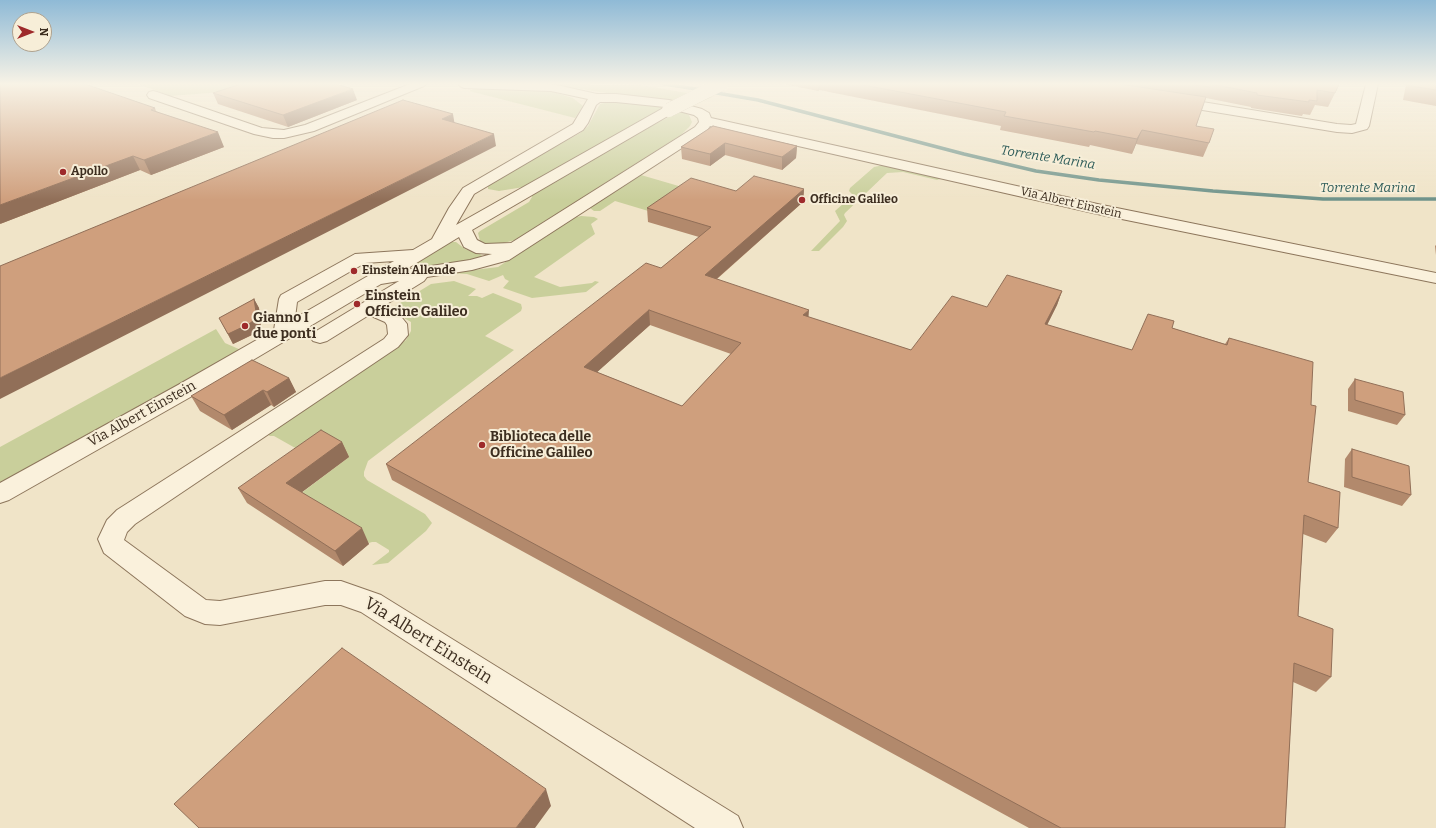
<!DOCTYPE html>
<style>
body{margin:0}
#map{position:relative;width:1436px;height:828px;overflow:hidden;background:#f0e4c8;font-family:Bitter,serif}
canvas{display:block}
.north{position:absolute;left:12px;top:12px;width:40px;height:40px;box-sizing:border-box;background:#f7eed8;border:1px solid #ada18e;border-radius:50%;rotate:90deg;font-size:11px;font-weight:700;line-height:16px;text-align:center;color:#3d2e20}
.north::after{content:'';display:block;margin:auto;width:14px;height:18px;background:#9e2a2b;clip-path:polygon(50% 0,100% 100%,50% 72%,0 100%)}
</style>
<div id="map">
<canvas width="1436" height="828"></canvas>
<div class="north">N</div>
</div>
<script>
const c = document.querySelector('canvas').getContext('2d');
c.lineJoin = 'round';
function fillPath(path, color) { c.fillStyle = color; c.fill(path, 'evenodd'); }
const poly = rows => new Path2D(rows.map(r => 'M' + r).join(''));
function stroke(path, color, width, dash) { c.strokeStyle = color; c.lineWidth = width; c.lineCap = dash ? 'butt' : 'round'; c.setLineDash(dash || []); c.stroke(path); }
function write(font, color, halo, rows, align = 'center') {
  c.font = font + ' Bitter,serif'; c.lineWidth = 4; c.setLineDash([]); c.textBaseline = 'middle'; c.strokeStyle = halo; c.fillStyle = color; for (const [text, x, y, turn = 0] of rows) {
    c.save(); c.translate(x, y); c.rotate((+turn || 0) * Math.PI / 180); c.textAlign = isNaN(turn) ? turn : align; if (halo) c.strokeText(text, 0, 0); c.fillText(text, 0, 0); c.restore();
  }
}
fillPath(poly([
 [138,84,255,84,235,91,171,96],
 [548,84,640,85,712,97,697,104,639,98],
 [476,88,547,90,573,98,583,106,575,118,469,91],
 [611,101,667,107,524,187,499,191,488,189,488,186,492,182,580,133,588,126,600,104],
 [681,111,689,115,692,122,690,126,681,135,515,240,500,244,487,244,480,241,478,233,480,231,529,202,532,197,531,194,625,139],
 [883,165,939,177,940,179,937,180,903,172,887,173,845,213,844,215,847,221,843,227,819,251,811,251,840,221,835,211,853,195,849,191,850,188,874,167],
 [641,175,689,189,655,213,615,201,600,211,594,211,590,208],
 [581,216,594,217,598,219,591,224,595,234,534,277,560,287,592,283,595,281,599,282,586,292,532,298,503,288,509,281,505,279,503,275,489,281,467,274,450,273,498,267,573,218],
 [450,242,456,242,465,249,480,254,482,256,468,262,420,268,413,266],
 [454,281,476,289,468,296,477,296,482,298,493,293,521,304,522,308,521,311,485,336,514,350,368,461,364,472,364,476,367,480,425,514,432,523,426,531,388,563,372,565,389,552,389,550,376,542,372,542,369,543,300,494,349,457,297,449,274,436,270,436,265,433,406,340,411,331,411,322,393,312,391,311,392,308,431,284],
 [216,329,225,343,241,350,193,378,0,483,0,447]
]), '#c9cf9b');
stroke(poly([
 [664,84,703,90],
 [711,92,758,100,964,154,1036,171,1099,180,1213,191,1323,199,1436,199]
]), '#6f938a', 3.5);
const minor = poly([
 [410,84,426,84,424,86,314,131,284,138,273,138,254,134,149,98,147,95,149,92,153,91,157,92,262,128,284,130,305,125,410,84],
 [458,84,552,84,597,94,616,94,669,100,702,109,709,113,711,118,1102,205,1436,273,1436,283,1102,215,710,126,705,133,509,260,472,270,427,277,424,281,382,307,399,314,407,324,408,335,398,347,135,524,127,532,124,540,206,600,220,601,325,581,341,581,381,595,738,816,743,828,695,828,361,612,341,605,325,605,220,625,205,624,185,616,104,553,98,539,107,520,117,510,384,339,388,334,387,325,385,322,369,315,327,341,320,343,313,341,310,337,313,333,399,281,381,284,194,395,9,500,0,503,0,483,178,385,274,330,279,299,281,295,355,254,413,250,432,239,449,208,463,188,573,124,588,99,551,91,464,88,460,86,458,84],
 [600,102,616,102,665,107,456,225,474,194,583,130,588,123,596,105,600,102],
 [675,110,694,115,698,118,699,122,695,127,511,243,485,244,477,240,472,230,673,113,675,110],
 [459,237,464,247,476,253,492,254,470,260,405,270,459,237],
 [394,261,295,318,297,302,365,263,394,261],
 [1366,84,1378,84,1369,126,1367,129,1352,133,1337,132,1172,105,1168,104,1166,101,1168,98,1172,97,1337,124,1351,125,1356,124,1366,84]
]);
stroke(minor, '#8d765c', 2);
fillPath(minor, '#faf1dc');
const minorBridge = poly([
 [669,110,721,84]
]);
stroke(minorBridge, '#8d765c', 14, []);
stroke(minorBridge, '#faf1dc', 14);
fillPath(poly([
 [783,84,1339,84,1335,93,1328,107,1315,105,1310,115,1303,114,1302,116,1251,108,1251,107,1206,98,1196,126,1209,143,1203,157,1136,144,1132,154,1090,145,1089,147,1000,130,1001,126,819,90,818,91],
 [1406,84,1436,84,1436,106,1403,100],
 [213,93,357,100,288,127,218,104],
 [155,108,156,111,224,147,151,175,140,170,0,224],
 [713,126,797,146,796,158,782,170,725,155,710,166,682,159,681,147],
 [804,189,803,202,717,279,808,317,911,350,987,307,1062,291,1057,305,1047,325,1132,350,1172,328,1225,344,1229,338,1311,405,1308,482,1338,528,1326,543,1303,534,1298,616,1331,677,1316,692,1293,682,1285,828,1029,828,392,480,386,464,661,268,699,237,648,222,647,208,736,191],
 [650,325,731,354,682,406,597,372],
 [1436,245,1436,255,1435,246],
 [254,299,259,308,261,328,254,334,233,344,219,318],
 [289,378,296,392,274,407,271,405,232,430,200,411,191,396],
 [1355,379,1405,415,1397,425,1348,411,1348,389],
 [342,442,349,457,302,492,369,544,343,566,247,503,238,488],
 [1352,449,1411,495,1402,506,1344,487,1345,459]
]), '#b2896c');
fillPath(poly([
 [819,84,820,84,819,90,818,91],
 [353,89,357,100,288,127,283,115],
 [453,114,455,126,442,119],
 [1142,130,1136,144,1132,154,1137,139],
 [218,132,224,147,151,175,144,160],
 [494,134,496,146,0,399,0,378],
 [725,143,725,155,710,166,710,154],
 [797,146,796,158,782,170,782,157],
 [133,156,140,170,0,224,0,205],
 [804,189,803,202,705,289,705,275],
 [1062,291,1057,305,1040,339,1045,324],
 [254,299,259,308,261,328,254,334,233,344,228,334],
 [649,310,650,325,586,382,584,367],
 [809,310,808,324,803,315],
 [289,378,296,392,274,407,267,392],
 [263,390,271,405,232,430,224,415],
 [342,442,349,457,294,498,286,483],
 [362,528,369,544,343,566,335,551],
 [546,789,551,806,535,828,516,828]
]), '#916f58');
const building = poly([
 [0,84,85,84,155,108,151,110,218,132,144,160,133,156,0,205,0,84],
 [241,84,336,84,353,89,283,115,213,93,241,84],
 [858,84,1120,84,1206,97,1196,126,1214,129,1209,143,1142,130,1137,139,1095,131,1094,132,1004,116,1006,112,858,84],
 [1186,84,1339,84,1335,93,1317,90,1317,101,1309,100,1309,102,1257,95,1257,93,1211,84,1210,87,1186,84],
 [1412,84,1436,84,1436,90,1411,86,1412,84],
 [403,100,453,114,442,119,494,134,0,378,0,266,403,100],
 [713,126,797,146,782,157,725,143,710,154,681,147,713,126],
 [754,176,804,189,705,275,809,310,803,315,911,350,952,296,987,307,1007,275,1062,291,1045,324,1132,350,1148,314,1174,321,1172,328,1227,345,1229,338,1313,362,1311,405,1316,406,1308,482,1340,492,1338,528,1304,515,1298,616,1333,629,1331,677,1294,663,1285,828,1061,828,386,464,646,263,661,268,711,227,647,208,691,178,736,191,754,176],
 [649,310,741,343,682,406,584,367,649,310],
 [254,299,257,318,249,324,228,334,219,318,254,299],
 [252,360,289,378,267,392,263,390,224,415,191,396,252,360],
 [1355,379,1403,392,1405,415,1355,400,1355,379],
 [321,430,342,442,286,483,362,528,335,551,238,488,321,430],
 [1352,449,1409,466,1411,495,1352,477,1352,449],
 [342,648,546,789,516,828,199,828,174,804,342,648]
]);
fillPath(building, '#cf9f7d');
stroke(building, '#916f58', 1);
const sky = c.createLinearGradient(0, 0, 0, 200);
sky.addColorStop(0, '#8fbad6');
sky.addColorStop(0.42, '#f8f3e6');
sky.addColorStop(1, '#f8f3e600');
c.fillStyle = sky;
c.fillRect(0, 0, 1436, 200);
for (const [x, y, r, color] of [
 [63,172,4,"#9e2a2b"],
 [802,200,4,"#9e2a2b"],
 [354,271,4,"#9e2a2b"],
 [357,304,4,"#9e2a2b"],
 [245,326,4,"#9e2a2b"],
 [482,445,4,"#9e2a2b"]
]) { const dot = new Path2D(); dot.arc(x, y, r, 0, 2 * Math.PI); c.fillStyle = color; c.fill(dot); stroke(dot, '#f7eed8', 1.5); }
write('bold 12px', '#3d2e20', '#f7eed8', [
 ["Apollo",71,172],
 ["Officine Galileo",810,200],
 ["Einstein Allende",362,271]
], 'left');
write('12px', '#3d2e20', '#f7eed8', [
 ["Via Albert Einstein",1071,203,13]
]);
write('italic 13px', '#2f5d5a', '#f7eed8', [
 ["Torrente Marina",1048,158,9],
 ["Torrente Marina",1368,188]
]);
write('bold 14px', '#3d2e20', '#f7eed8', [
 ["Einstein",365,296],
 ["Officine Galileo",365,312],
 ["Gianno I",253,318],
 ["due ponti",253,334],
 ["Biblioteca delle",490,437],
 ["Officine Galileo",490,453]
], 'left');
write('14px', '#3d2e20', '#f7eed8', [
 ["Via Albert Einstein",142,414,-29]
]);
write('17px', '#3d2e20', '#f7eed8', [
 ["Via Albert Einstein",428,641,32]
]);
</script>
